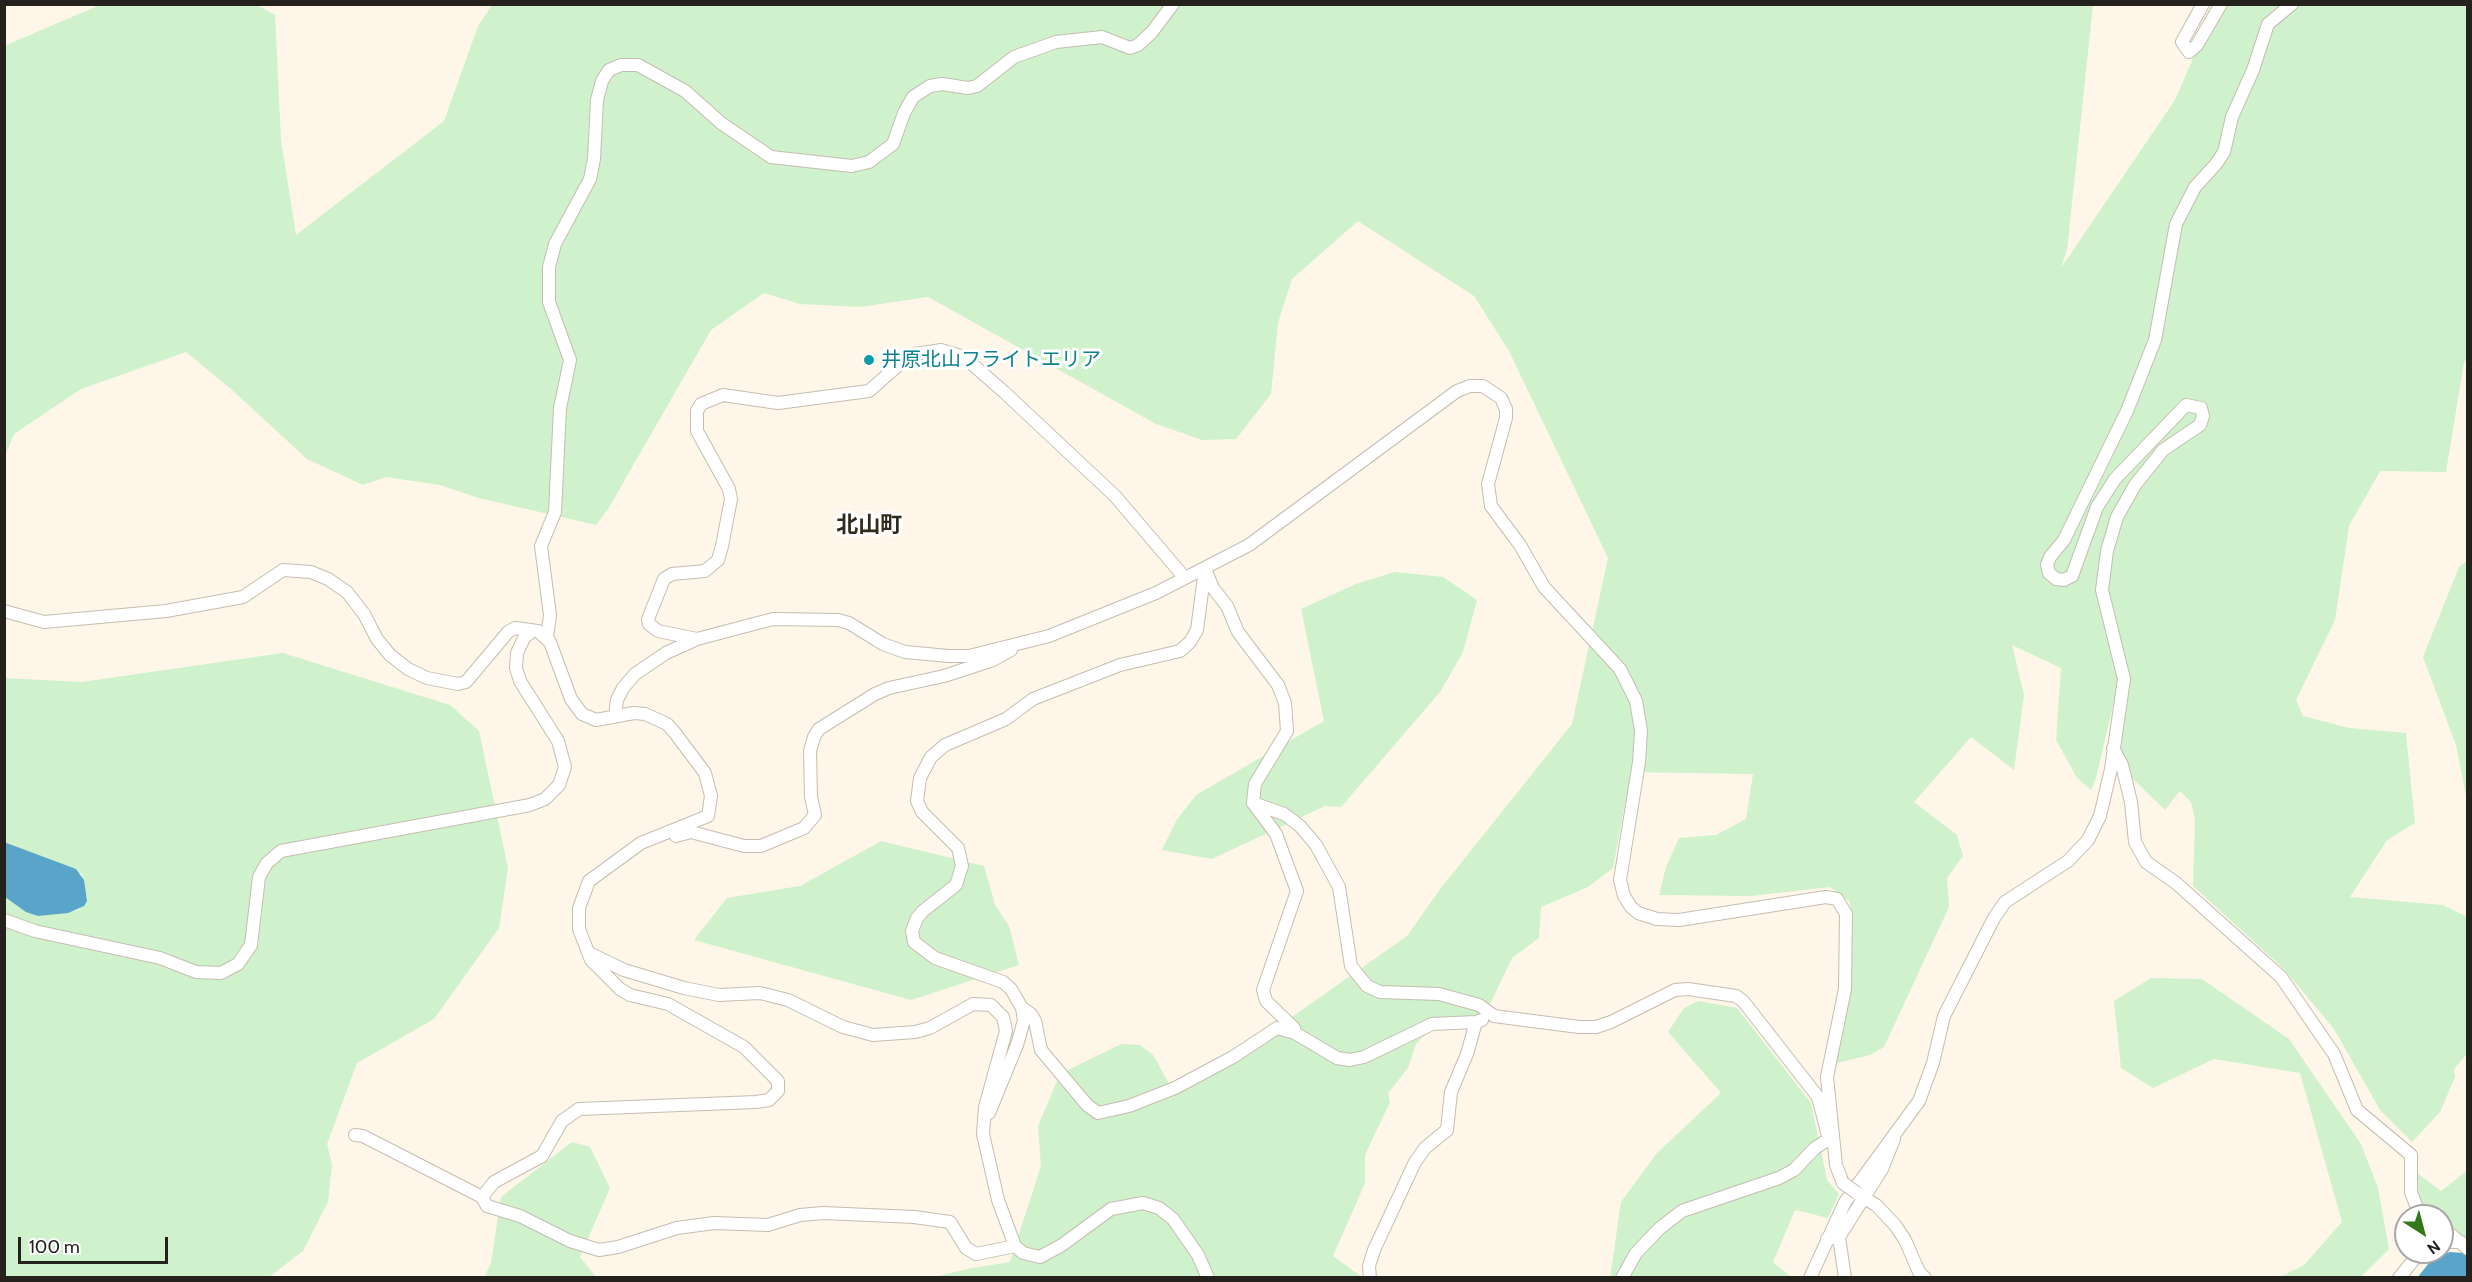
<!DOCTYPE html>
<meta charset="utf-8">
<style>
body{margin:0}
#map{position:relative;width:2472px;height:1282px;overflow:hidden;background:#fef6e9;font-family:Cabin,sans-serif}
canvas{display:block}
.frame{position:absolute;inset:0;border:6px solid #25221d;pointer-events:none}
.north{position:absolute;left:2394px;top:1204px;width:60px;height:60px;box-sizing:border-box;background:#fff;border:2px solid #a8a7a5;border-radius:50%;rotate:144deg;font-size:16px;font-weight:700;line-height:24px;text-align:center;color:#25221d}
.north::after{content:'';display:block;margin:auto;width:21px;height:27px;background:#327718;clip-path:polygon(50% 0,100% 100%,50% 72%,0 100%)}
.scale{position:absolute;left:18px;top:1237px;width:150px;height:27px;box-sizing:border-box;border:3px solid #25221d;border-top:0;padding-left:8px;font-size:18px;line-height:21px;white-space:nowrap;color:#25221d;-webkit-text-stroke:4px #fff;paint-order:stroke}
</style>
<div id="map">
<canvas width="2472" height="1282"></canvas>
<div class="frame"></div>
<div class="north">N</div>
<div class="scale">100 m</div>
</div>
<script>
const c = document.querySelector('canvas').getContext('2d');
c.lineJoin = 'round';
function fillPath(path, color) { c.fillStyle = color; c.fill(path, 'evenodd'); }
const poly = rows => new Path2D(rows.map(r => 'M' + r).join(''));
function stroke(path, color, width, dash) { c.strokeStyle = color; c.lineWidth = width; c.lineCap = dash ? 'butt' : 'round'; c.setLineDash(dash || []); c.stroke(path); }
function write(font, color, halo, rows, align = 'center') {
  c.font = font + ' Cabin,"Noto Sans JP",sans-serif'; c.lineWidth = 6; c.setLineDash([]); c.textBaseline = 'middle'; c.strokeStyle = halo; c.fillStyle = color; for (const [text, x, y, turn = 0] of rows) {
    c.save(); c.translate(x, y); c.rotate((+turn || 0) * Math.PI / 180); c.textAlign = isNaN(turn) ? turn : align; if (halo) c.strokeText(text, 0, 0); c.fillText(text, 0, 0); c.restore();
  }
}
fillPath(poly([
 [100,5,257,5,275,15,281,140,296,235,444,121,478,26,492,5,2093,5,2067,250,2061,268,2175,100,2216,5,2467,5,2468,357,2464,362,2446,472,2380,471,2349,526,2335,620,2296,700,2303,716,2349,728,2406,733,2415,823,2387,840,2350,897,2443,905,2467,917,2467,1054,2454,1069,2455,1077,2440,1112,2412,1142,2380,1110,2334,1029,2284,969,2193,886,2195,819,2191,802,2180,791,2165,810,2132,778,2121,751,2128,678,2123,663,2096,778,2091,790,2077,778,2056,740,2061,668,2012,645,2024,695,2014,770,1971,737,1914,802,1957,835,1963,856,1947,878,1949,907,1884,1047,1870,1055,1834,1064,1850,990,1852,912,1849,901,1830,887,1751,896,1659,895,1666,867,1679,838,1716,835,1746,819,1753,774,1631,772,1613,868,1588,887,1541,907,1539,938,1512,958,1491,1002,1479,1016,1442,1018,1416,1044,1408,1068,1388,1093,1390,1102,1365,1155,1365,1183,1333,1256,1362,1277,934,1277,967,1269,1010,1262,1041,1166,1038,1126,1060,1074,1121,1044,1140,1045,1153,1055,1173,1091,1218,1069,1407,936,1441,888,1572,724,1608,558,1509,351,1474,296,1358,221,1292,279,1278,323,1271,394,1236,439,1202,440,1156,424,928,297,860,307,800,304,764,293,711,330,608,509,596,525,479,498,440,485,386,477,363,485,307,459,232,390,186,352,81,389,14,434,5,456,4,46],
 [2467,561,2467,801,2456,745,2423,657,2459,567],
 [1395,572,1443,577,1477,600,1463,652,1440,692,1341,807,1325,806,1212,859,1162,850,1176,821,1196,795,1324,721,1301,609,1356,584],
 [283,653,450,705,479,731,508,868,499,928,434,1019,357,1063,327,1144,332,1165,328,1202,303,1251,269,1277,5,1277,5,897,38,916,78,910,87,901,82,874,5,842,4,678,82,682],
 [881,841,984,866,995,905,1009,926,1019,965,911,1000,694,940,727,898,800,886],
 [2151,978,2202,979,2289,1039,2361,1144,2378,1188,2389,1249,2361,1277,2280,1277,2304,1265,2342,1222,2300,1073,2214,1059,2153,1088,2121,1068,2114,1001],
 [1698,1001,1737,1008,1811,1103,1827,1180,1839,1194,1828,1218,1795,1210,1773,1262,1791,1277,1610,1278,1621,1202,1657,1153,1721,1093,1668,1032,1684,1008],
 [572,1142,590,1147,610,1188,580,1257,596,1277,484,1278,491,1263,501,1197],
 [2467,1171,2467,1240,2442,1216,2421,1204,2415,1186,2416,1172,2441,1191]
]), '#cff1cb');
fillPath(poly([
 [4,842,76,869,84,880,87,901,84,906,68,913,38,916,26,912,5,897],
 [2450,1252,2464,1253,2467,1256,2467,1277,2417,1278,2433,1258]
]), '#59a5c9');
const minor = poly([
 [2203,4,2182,42,2189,52,2197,45,2221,4],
 [1205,569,1213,588,1227,606,1238,632,1278,685,1285,703,1287,731,1255,784,1253,803,1284,814,1300,826,1316,845,1339,887,1351,966,1367,986,1380,992,1439,994,1479,1005,1494,1016,1579,1027,1596,1027,1611,1022,1675,990,1688,989,1736,996,1743,1001,1818,1097,1828,1136],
 [4,611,44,622,166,611,243,597,283,570,311,572,328,579,347,592,364,614,377,639,390,655,408,669,427,678,458,684,466,682,508,632,515,628,538,631,550,642,571,699,582,714,596,720,634,713,645,714,667,724,675,733,705,773,711,796,708,816,641,843,589,881,579,908,579,929,591,960,620,989,630,995,668,1004,744,1047,778,1081,778,1091,769,1100,756,1102,579,1109,562,1121,542,1156,494,1182,482,1197],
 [547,637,550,615,541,546,555,512,560,408,570,360,549,302,549,267,555,244,590,179,594,159,597,100,602,81,609,70,621,65,638,65,685,91,721,123,771,157,852,166,869,162,893,144,904,113,913,97,930,86,942,84,968,88,977,86,1014,57,1056,42,1102,37,1130,48,1138,45,1152,32,1173,4],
 [697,639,658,631,649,624,648,619,664,579,672,574,705,571,718,560,722,546,731,499,729,489,697,431,697,411,701,404,723,395,778,403,869,391,903,361,914,354,929,352,941,350,964,357,1004,392,1115,496,1185,578],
 [615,716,617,700,623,688,635,674,666,653,697,639,773,619,838,620,849,623,883,644,905,652,949,656,969,656,1049,636,1156,593,1249,545,1457,391,1470,386,1483,386,1501,398,1506,409,1506,418,1488,484,1491,506,1520,545,1544,587,1620,669,1636,701,1641,731,1639,762,1620,880,1624,896,1631,907,1638,913,1657,919,1679,920,1826,897,1837,899,1846,914,1845,989,1827,1077,1836,1165,1843,1183],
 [2113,748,2122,765,2131,802,2135,842,2146,862,2176,883,2281,977,2334,1054,2357,1110,2411,1155,2411,1192,2417,1208,2428,1216],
 [1253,803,1276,834,1297,891,1263,990,1266,1001,1294,1028,1295,1033,1337,1058,1350,1060,1364,1057,1432,1024,1476,1022],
 [676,836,691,832,744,846,761,846,804,828,815,815,811,797,810,751,814,737,819,729,875,694,889,688,944,676,993,660,1011,650],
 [4,920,35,931,160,958,196,972,221,973,238,964,251,945,259,877,267,863,281,851,530,805,545,799,559,785,565,767,558,741,520,681,516,668,517,653,524,638,531,632],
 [591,954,624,970,684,988,719,995,760,993,788,1000,843,1027,873,1035,915,1032,930,1028,973,1004,991,1005,1003,1017,1006,1031,985,1107,983,1134,998,1200,1015,1246,1023,1253,1040,1257,1062,1245,1111,1209,1143,1203,1159,1208,1173,1219,1198,1255,1208,1278],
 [1022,1008,1031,1014,1035,1021,1041,1050,1087,1105,1098,1113,1129,1106,1175,1088,1233,1057,1277,1028,1295,1033],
 [989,1113,1017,1045,1024,1020,1022,1008,1011,989,1003,982,935,958,914,942,912,931,917,918,923,911,956,885,962,866,958,848,922,812,917,801,920,778,931,757,945,745,1006,719,1033,699,1120,665,1180,651,1190,642,1197,630,1205,569],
 [355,1135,363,1136,482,1197,487,1206,520,1216,570,1241,599,1250,618,1247,677,1228,714,1223,768,1225,800,1215,823,1213,914,1217,950,1222,966,1248,976,1254,1015,1246],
 [1858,1194,1876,1205,1895,1225,1905,1240,1919,1272,1925,1278],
 [2442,1227,2468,1249],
 [1839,1237,1845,1278],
 [1827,1239,1839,1237,1882,1169,1894,1139],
 [2442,1242,2461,1242],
 [1370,1278,1369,1266,1374,1250,1415,1162,1425,1148,1447,1130,1451,1092,1467,1054,1476,1022,1482,1020],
 [1622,1278,1636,1253,1660,1228,1682,1211,1779,1178,1794,1170,1815,1148,1829,1139],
 [1810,1278,1845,1202,1919,1101,1933,1063,1944,1016,1994,918,2005,902,2068,861,2088,840,2100,816,2111,769,2124,679,2102,590,2107,551,2117,517,2135,485,2163,450,2200,425,2203,416,2201,408,2186,405,2115,479,2097,507,2072,576,2064,580,2056,579,2049,573,2047,565,2050,557,2064,540,2127,411,2155,340,2176,224,2195,187,2216,164,2224,152,2232,117,2253,70,2268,24,2292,4],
 [2399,1278,2420,1252]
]);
stroke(minor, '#c5bdb1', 14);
stroke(minor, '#fff', 12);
const minorBridge = poly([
 [1843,1183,1857,1193]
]);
stroke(minorBridge, '#c5bdb1', 14, []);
stroke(minorBridge, '#fff', 12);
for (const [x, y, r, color] of [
 [869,360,6,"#0f9aa8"]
]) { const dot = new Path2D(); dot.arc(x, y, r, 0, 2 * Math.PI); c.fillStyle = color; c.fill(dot); stroke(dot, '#fff', 2); }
write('20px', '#0d838f', '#fff', [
 ["井原北山フライトエリア",881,360]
], 'left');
write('bold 22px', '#2f291f', '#fff', [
 ["北山町",869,526]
]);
</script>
